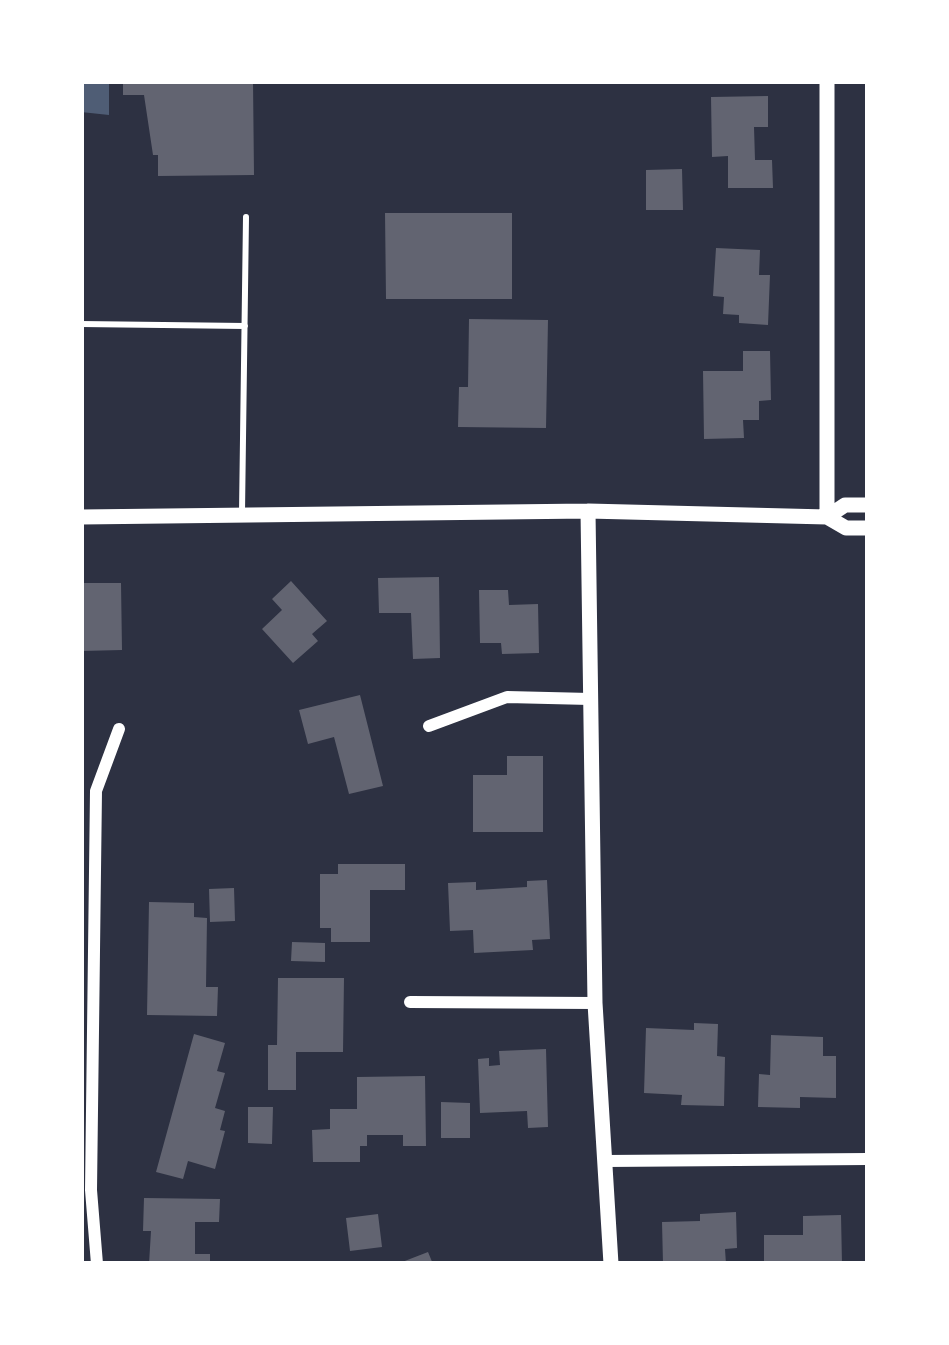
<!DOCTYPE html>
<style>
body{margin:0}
#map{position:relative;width:949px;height:1345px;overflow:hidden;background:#2d3142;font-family:"Space Grotesk",sans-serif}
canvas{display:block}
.frame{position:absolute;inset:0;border:84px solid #fff;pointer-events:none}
</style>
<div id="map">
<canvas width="949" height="1345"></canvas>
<div class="frame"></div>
</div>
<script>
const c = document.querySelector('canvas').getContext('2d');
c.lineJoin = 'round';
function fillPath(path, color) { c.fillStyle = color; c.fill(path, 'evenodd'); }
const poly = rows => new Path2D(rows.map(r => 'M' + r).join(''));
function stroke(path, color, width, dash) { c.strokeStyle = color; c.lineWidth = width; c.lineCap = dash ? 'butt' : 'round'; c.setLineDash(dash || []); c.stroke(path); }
fillPath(poly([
 [81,81,109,81,109,115,81,112]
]), '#4f5d75');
fillPath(poly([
 [123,81,253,81,254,175,158,176,158,155,153,155,144,95,123,95],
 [768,96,768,127,754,127,755,160,772,160,773,188,728,188,728,156,712,157,711,97],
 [682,169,683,210,646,210,646,170],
 [385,213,512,213,512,299,386,299],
 [716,248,760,250,759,275,770,275,768,325,739,323,739,315,723,314,724,297,713,296],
 [469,319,548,320,546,428,458,427,459,387,468,387],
 [743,351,770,351,771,400,759,401,759,420,743,420,744,438,704,439,703,371,743,371],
 [439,577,440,658,413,659,411,613,379,613,378,578],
 [291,581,327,621,312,634,318,641,293,663,262,629,282,610,272,599],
 [81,583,121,583,122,650,81,651],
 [479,590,508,590,509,605,538,604,539,653,502,654,501,643,480,643],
 [360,695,383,786,349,794,334,737,308,744,299,710],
 [507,756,543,756,543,832,473,832,473,775,507,775],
 [338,864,405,864,405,890,370,890,370,942,331,942,331,928,320,928,320,874,338,874],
 [547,880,550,939,532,940,533,950,474,953,473,930,450,931,448,883,476,882,476,890,527,887,527,881],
 [234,888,235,921,210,922,209,889],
 [149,902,194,903,194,917,207,918,206,987,218,987,217,1016,147,1015],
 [292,942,325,943,325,962,291,961],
 [278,978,344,978,343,1052,296,1052,296,1090,268,1090,268,1045,277,1045],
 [694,1023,718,1024,717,1056,725,1057,724,1106,681,1105,682,1095,644,1093,646,1028,694,1030],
 [194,1034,225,1043,217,1071,225,1073,215,1108,225,1111,220,1130,225,1131,215,1169,188,1161,183,1179,156,1172],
 [771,1035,823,1037,823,1056,836,1056,836,1098,800,1097,800,1108,758,1107,759,1074,770,1075],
 [546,1049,548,1127,528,1128,527,1111,480,1113,478,1059,489,1058,489,1066,500,1065,499,1051],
 [425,1076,426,1146,403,1146,403,1135,367,1135,367,1146,360,1146,360,1162,313,1162,312,1130,330,1129,330,1109,357,1109,357,1077],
 [441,1102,470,1103,470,1138,441,1138],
 [248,1107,273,1107,272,1144,248,1143],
 [144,1198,220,1199,219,1222,195,1222,195,1254,210,1254,210,1264,149,1264,151,1231,143,1231],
 [736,1212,737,1248,725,1249,726,1264,663,1264,662,1222,700,1221,700,1214],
 [378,1214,382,1247,350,1251,346,1218],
 [841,1215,842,1264,764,1264,764,1235,803,1235,803,1216],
 [428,1252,433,1264,397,1264]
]), '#626471');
stroke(poly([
 [81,324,245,326],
 [242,512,246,217]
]), '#fff', 6);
stroke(poly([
 [429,726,507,697,590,699],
 [410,1002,595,1003],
 [606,1161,868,1159],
 [97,1264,91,1190,96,791,119,729]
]), '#fff', 12);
stroke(poly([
 [588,511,595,1003,611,1264],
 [81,517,588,511,827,517,846,528,868,528],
 [827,517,827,81],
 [827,517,845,505,868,505]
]), '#fff', 15);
</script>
